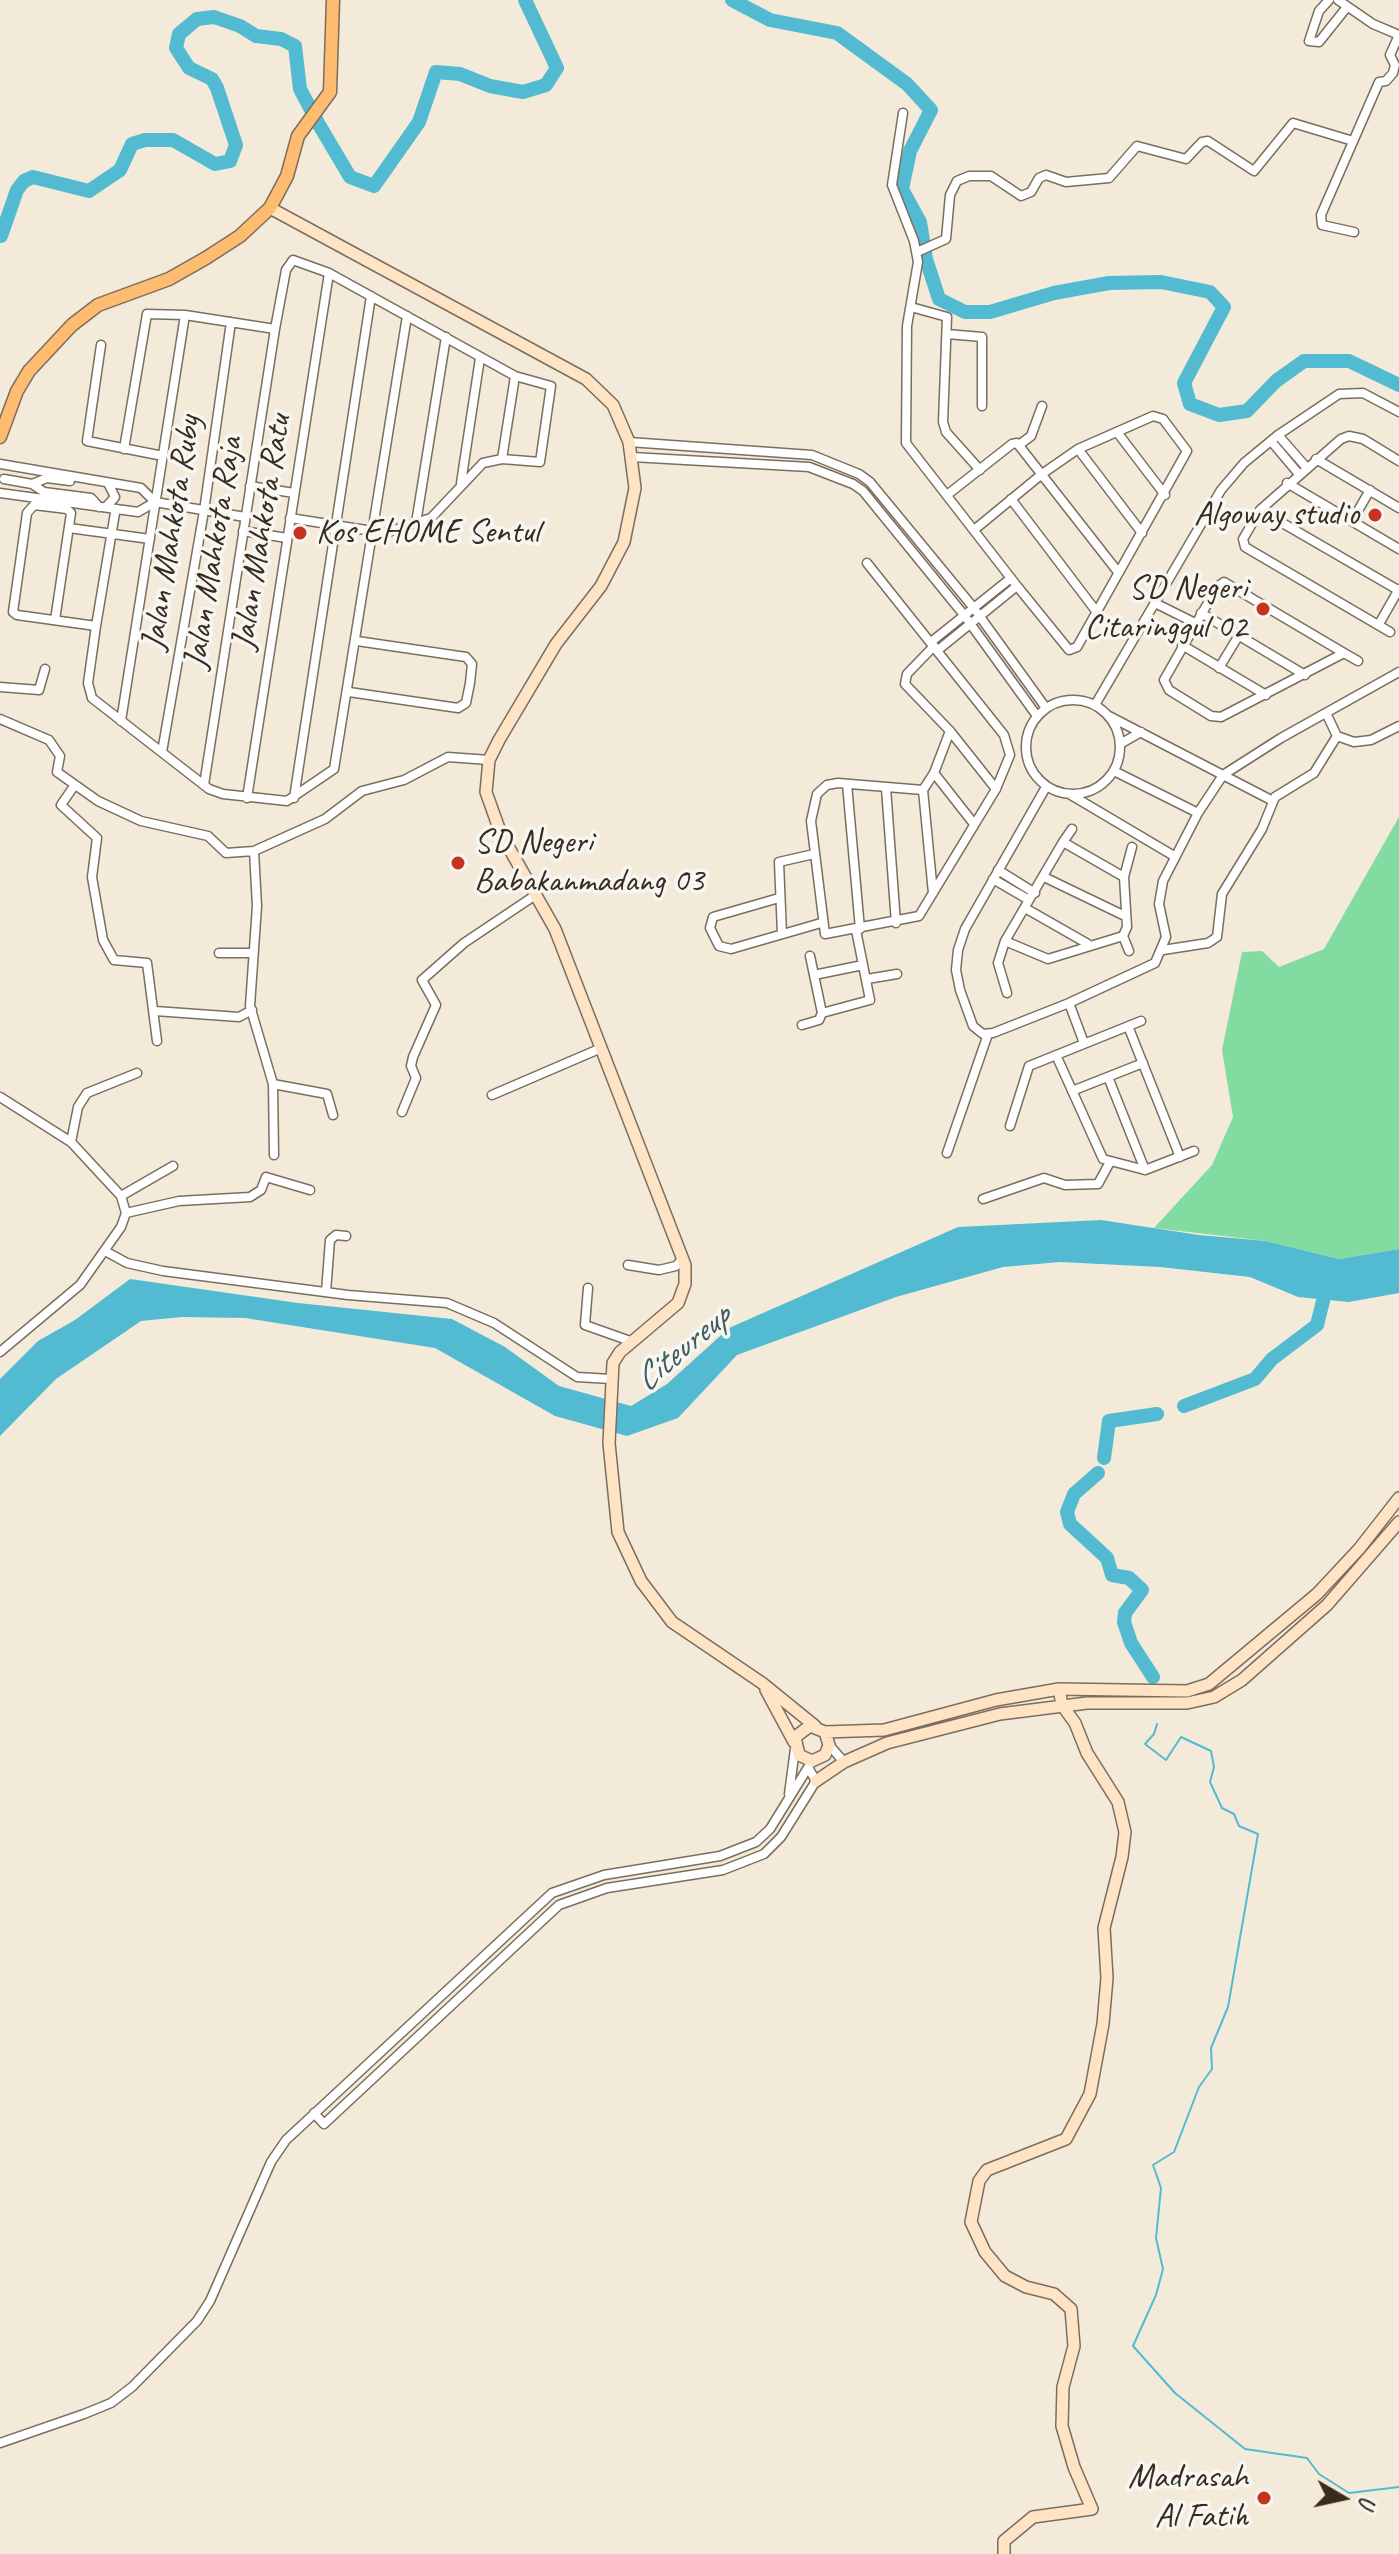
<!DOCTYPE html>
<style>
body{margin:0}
#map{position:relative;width:1399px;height:2554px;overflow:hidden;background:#f4ead9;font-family:Caveat,sans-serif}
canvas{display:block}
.north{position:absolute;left:1303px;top:2458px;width:80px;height:80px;-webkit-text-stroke:6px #f6f6f2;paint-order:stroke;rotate:99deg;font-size:22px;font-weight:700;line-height:32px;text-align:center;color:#3b2a1e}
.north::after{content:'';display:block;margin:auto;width:28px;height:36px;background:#3b2a1e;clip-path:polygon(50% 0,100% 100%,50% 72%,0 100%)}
</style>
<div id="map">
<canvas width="1399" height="2554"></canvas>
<div class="north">U</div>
</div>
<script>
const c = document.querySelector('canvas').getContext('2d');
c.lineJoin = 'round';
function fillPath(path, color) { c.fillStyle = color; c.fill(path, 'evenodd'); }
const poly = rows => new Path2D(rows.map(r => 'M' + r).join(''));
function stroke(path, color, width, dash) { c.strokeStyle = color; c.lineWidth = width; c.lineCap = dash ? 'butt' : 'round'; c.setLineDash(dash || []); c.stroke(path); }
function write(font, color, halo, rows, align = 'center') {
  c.font = font + ' Caveat,sans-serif'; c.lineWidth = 7; c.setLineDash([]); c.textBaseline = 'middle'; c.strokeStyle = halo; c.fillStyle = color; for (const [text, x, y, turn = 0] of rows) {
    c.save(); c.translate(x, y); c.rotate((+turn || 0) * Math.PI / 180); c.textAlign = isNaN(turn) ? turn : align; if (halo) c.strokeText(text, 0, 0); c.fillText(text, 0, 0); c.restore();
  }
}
fillPath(poly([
 [1399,817,1399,1249,1339,1259,1266,1241,1154,1228,1212,1165,1233,1117,1222,1050,1242,952,1262,951,1279,967,1324,949]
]), '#82dca2');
fillPath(poly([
 [1101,1220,1199,1235,1266,1241,1339,1259,1399,1249,1399,1293,1349,1302,1298,1297,1250,1277,1160,1267,1060,1262,1003,1267,896,1297,737,1355,678,1418,627,1436,555,1416,435,1348,245,1318,182,1317,141,1321,56,1379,0,1436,0,1379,38,1341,75,1320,130,1279,298,1303,452,1319,505,1347,559,1386,631,1406,667,1384,729,1328,958,1227]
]), '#53bbd1');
stroke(poly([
 [1157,1724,1154,1734,1145,1744,1166,1760,1181,1737,1211,1751,1214,1767,1210,1782,1222,1808,1234,1814,1239,1826,1258,1834,1228,2007,1211,2048,1212,2069,1199,2087,1174,2152,1153,2165,1161,2188,1156,2238,1163,2269,1156,2295,1133,2346,1175,2393,1245,2449,1307,2458,1319,2474,1349,2493,1399,2487]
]), '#53bbd1', 2);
stroke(poly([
 [732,0,770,20,837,33,907,84,931,110,910,151,902,189,920,222,926,259,939,299,965,312,990,312,1054,293,1109,283,1161,282,1210,292,1224,307,1184,383,1190,404,1219,415,1247,411,1276,381,1304,361,1349,361,1399,385],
 [1,236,17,190,24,181,33,177,89,191,120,170,132,144,145,140,173,140,215,164,230,161,236,145,217,88,212,79,189,68,176,48,179,34,197,19,214,17,240,26,256,36,281,39,295,46,300,89,318,123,350,177,374,186,419,122,436,72,460,74,490,86,523,92,546,85,557,68,525,0],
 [1184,1406,1255,1379,1272,1359,1317,1325,1328,1281],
 [1104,1458,1109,1421,1157,1414],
 [1098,1473,1074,1494,1067,1512,1070,1524,1107,1558,1112,1575,1129,1578,1142,1590,1125,1613,1124,1622,1131,1643,1153,1677]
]), '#53bbd1', 14);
const street = poly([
 [1329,0,1319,11,1309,41,1319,42,1347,7],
 [1338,0,1373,24,1399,35],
 [903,113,892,185,914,241,918,262,907,326,906,443,1017,586,1069,650,1077,647,1187,451,1163,419,1153,416,1078,449,1042,474,974,530],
 [1354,232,1322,225,1321,215,1379,82,1386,81,1393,73,1395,65,1390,55,1399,35],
 [917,252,946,239,950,195,957,181,969,176,991,176,1021,196,1031,192,1039,178,1046,175,1066,182,1109,178,1137,146,1186,159,1202,142,1208,141,1254,171,1293,123,1353,141],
 [911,307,947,317,943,422,946,432,980,470],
 [947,334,982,337,982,406],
 [101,345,87,441,163,456],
 [1117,432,1165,495],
 [1278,435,1306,467],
 [1271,441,1298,473],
 [629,442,812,455,859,474,870,482,973,607,1046,708],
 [1019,445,1031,436,1042,406],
 [124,449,147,314,185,315,275,329,286,270,293,260,329,273,515,376,551,386,540,462,502,459,483,463,431,518,385,533,290,518],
 [1078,449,1142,533],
 [632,457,809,467,853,484,863,491,964,615,1037,716],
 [502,459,515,376],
 [1316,459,1399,508],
 [0,464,141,488,155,502],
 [4,479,32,484,44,492,91,498,99,507],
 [461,483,480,358],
 [1287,483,1399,549],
 [32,484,47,478,70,481],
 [250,486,294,493],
 [0,493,138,512,155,502],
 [947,495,1012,444,1017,443,1118,572],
 [1011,499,1096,611],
 [155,502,245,517],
 [106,507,115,497,108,483],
 [1260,510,1398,590],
 [1352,521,1370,490],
 [416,523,446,337],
 [69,528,150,539],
 [243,531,287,538],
 [867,563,1004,735,1010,755,996,789,919,916,825,934,811,821,817,794,827,785,838,783,923,790,934,773,950,731],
 [1155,603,1195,623],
 [1201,613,1305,675],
 [55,620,71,513,67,509,34,505,27,513,13,612,17,615,96,626,88,683,92,698,209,789,223,794,287,801,334,769,407,316],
 [1379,624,1399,589],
 [96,626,115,513],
 [1390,632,1245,547,1243,539,1260,510,1341,439,1349,436,1363,439,1399,461],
 [931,642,1011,578],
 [1182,645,1266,695],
 [934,646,907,674,905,684,950,731,996,789],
 [938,650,1017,586],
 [1344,653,1224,582,1217,587,1164,680,1169,690,1211,716,1221,717,1344,653,1358,661],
 [1219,668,1239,635],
 [0,687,39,690,45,669],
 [349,692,458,708,466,703,470,683,472,664,466,657,357,641],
 '1026 747a47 47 0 1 1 94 0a47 47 0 1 1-94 0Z',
 [1095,705,1221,490,1244,463,1278,435,1339,394,1363,393,1399,412],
 [1327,715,1337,736,1354,742,1371,740,1399,726],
 [1109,716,1273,801],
 [0,719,49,740,60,756,57,772,98,801,141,821,208,836,226,853,254,851],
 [121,721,185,315],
 [1120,744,1141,732],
 [162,752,204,511,231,322],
 [1114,771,1198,813],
 [934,773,974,824],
 [847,784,860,929],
 [204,785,275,329],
 [74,786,61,805,97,838,92,877,103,940,114,960,147,963,157,1041],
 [1046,787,965,929,958,950,956,970,960,990,973,1026,983,1034,993,1033,1069,1003,1155,963,1166,937,1159,904,1163,881,1198,813,1223,775,1281,738,1399,672],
 [886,788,896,923],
 [923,790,933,893],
 [1071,795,1174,856],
 [247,798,329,273],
 [294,798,371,296],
 [1063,842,1072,829],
 [998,870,1035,893],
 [1044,877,1125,916],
 [1124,877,1063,842,1005,941,1048,959,1123,936,1127,927,1124,877,1132,847],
 [993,879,1029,900],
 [779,898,713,917,710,928,719,946,731,949,821,923],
 [1025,908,1088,944],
 [782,934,779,862,814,854],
 [1123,936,1129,951],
 [1005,941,998,963,1007,993],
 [1163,950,1208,943,1217,937,1222,894,1262,829,1275,797,1314,773,1337,736],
 [219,953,251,953],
 [810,956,822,1013],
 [814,975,863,965],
 [867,979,897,974],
 [1069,1003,1084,1043],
 [155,1011,239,1017,252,1010],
 [802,1025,819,1020,822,1013,870,1000,856,930],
 [1128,1026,1180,1157],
 [1056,1055,1103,1159,1145,1170,1194,1151],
 [1108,1077,1145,1170],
 [273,1084,274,1155],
 [1072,1091,1143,1063],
 [492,1095,599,1049],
 [0,1097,71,1142,121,1196,126,1213,121,1227,80,1285,0,1352],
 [402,1112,416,1078,411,1066,413,1057,436,1005,422,980,464,943,537,894],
 [333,1115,327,1094,273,1084,250,1006,257,906,254,851,325,819,362,791,404,780,448,757,489,760],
 [1010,1126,1029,1066,1141,1021],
 [71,1142,78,1107,87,1093,137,1073],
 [947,1153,988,1034],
 [121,1196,173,1166],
 [983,1199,1044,1178,1065,1185,1098,1184,1110,1162],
 [126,1213,179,1201,250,1197,261,1190,266,1177,310,1190],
 [105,1251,127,1263,163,1271,348,1295,447,1303,494,1323,577,1377,611,1379],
 [628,1265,659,1270,676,1266,682,1259],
 [588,1288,585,1325,633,1342],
 [326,1292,330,1240,336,1235,346,1236],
 [829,1745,844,1762],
 [789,1794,795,1749],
 [314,2113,324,2124,559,1905,607,1888,723,1870,764,1854,781,1837,816,1781,809,1769],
 [0,2443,84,2414,111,2403,132,2387,197,2321,210,2301,271,2162,286,2140,552,1893,604,1875,720,1856,756,1842,770,1829,812,1761]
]);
const secondary = poly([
 [270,208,586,379,613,405,629,442,635,488,624,542,601,586,556,644,499,740,489,760,486,792,501,834,555,929,685,1265,685,1284,678,1303,620,1352,613,1363,609,1443,618,1532,641,1581,672,1622,762,1683,815,1726],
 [766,1690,794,1742],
 [825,1732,829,1745,825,1755,812,1761,799,1755,795,1737,810,1726,825,1732,884,1730,996,1700,1059,1689,1187,1691,1209,1684,1317,1594,1359,1549,1399,1498],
 [816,1781,844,1762,887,1743,1000,1714,1087,1703,1187,1703,1214,1697,1242,1680,1327,1605,1399,1522],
 [1004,2554,1004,2541,1033,2517,1092,2509,1074,2467,1062,2426,1063,2387,1074,2346,1071,2309,1054,2294,1026,2287,1005,2276,985,2252,971,2222,979,2181,987,2170,1066,2139,1090,2094,1103,2024,1107,1978,1104,1928,1122,1857,1125,1832,1118,1802,1087,1753,1075,1723,1062,1705,1059,1689]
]);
const primary = poly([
 [0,437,17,391,29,371,72,325,98,305,169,279,206,258,240,236,270,208,287,176,298,136,330,92,333,0]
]);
stroke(street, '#7c6d5f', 11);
stroke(secondary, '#7c6d5f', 14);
stroke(primary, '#7c6d5f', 15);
stroke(street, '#fff', 8);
stroke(secondary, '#fee4c5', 11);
stroke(primary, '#fdbc6f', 12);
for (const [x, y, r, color] of [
 [1375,515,8,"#c8321e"],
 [300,533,8,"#c8321e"],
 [1263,609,8,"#c8321e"],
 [458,863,8,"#c8321e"],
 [1264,2498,8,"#c8321e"]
]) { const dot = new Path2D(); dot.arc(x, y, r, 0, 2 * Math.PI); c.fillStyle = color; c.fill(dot); stroke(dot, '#f6f6f2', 3); }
write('34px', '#3b2a1e', '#f6f6f2', [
 ["Algoway studio",1359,515],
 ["Kos EHOME Sentul",316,533,"left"],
 ["SD Negeri",1247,589],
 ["Citaringgul 02",1247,628],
 ["SD Negeri",474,843,"left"],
 ["Babakanmadang 03",474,882,"left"],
 ["Madrasah",1248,2478],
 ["Al Fatih",1248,2517]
], 'right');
write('34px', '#3b2a1e', '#f6f6f2', [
 ["Jalan Mahkota Ratu",262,532,-81],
 ["Jalan Mahkota Ruby",172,533,-81],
 ["Jalan Mahkota Raja",214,553,-81]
]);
write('italic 36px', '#435d5d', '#f6f6f2', [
 ["Citeureup",683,1349,-40]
]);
</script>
